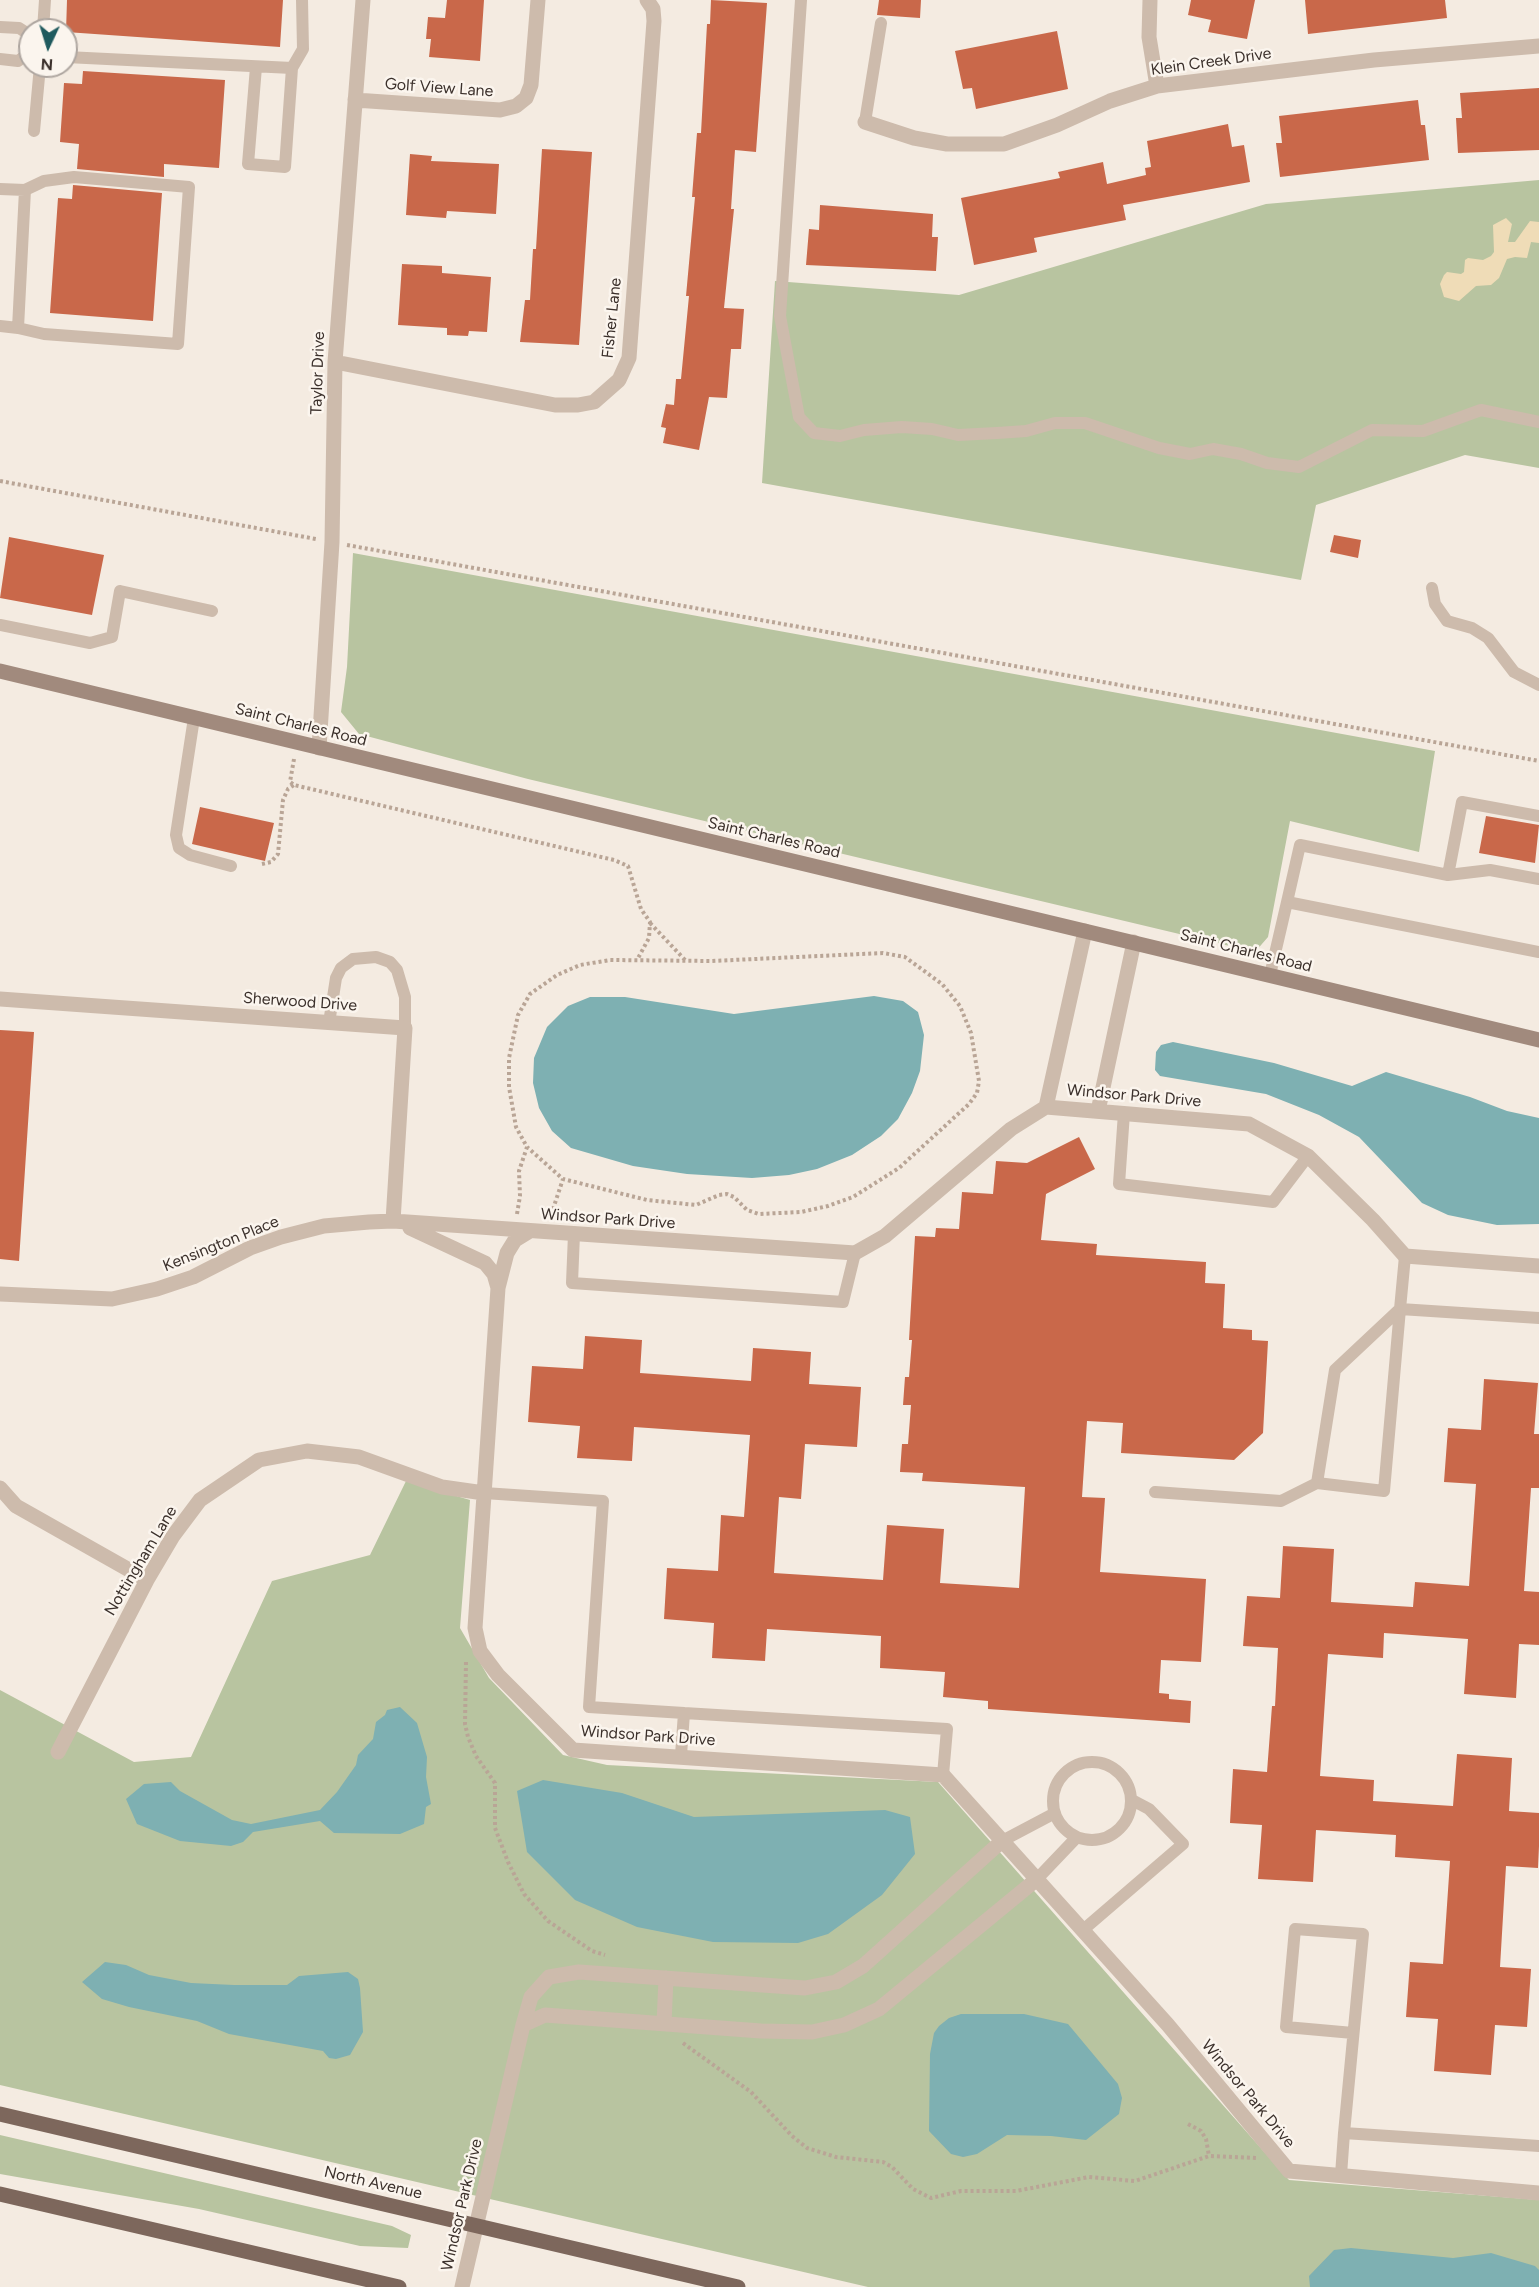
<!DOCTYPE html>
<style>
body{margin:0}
#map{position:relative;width:1539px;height:2287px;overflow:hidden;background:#f4ebe1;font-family:Figtree,sans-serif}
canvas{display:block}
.north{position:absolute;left:18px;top:18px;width:60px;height:60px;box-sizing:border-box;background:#fbf5ee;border:2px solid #aea6a0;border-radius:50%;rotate:184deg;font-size:16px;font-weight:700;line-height:24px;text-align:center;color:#3b302b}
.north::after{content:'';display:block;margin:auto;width:21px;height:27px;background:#1f5a5e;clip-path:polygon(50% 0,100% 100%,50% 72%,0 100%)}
</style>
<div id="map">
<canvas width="1539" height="2287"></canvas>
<div class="north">N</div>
</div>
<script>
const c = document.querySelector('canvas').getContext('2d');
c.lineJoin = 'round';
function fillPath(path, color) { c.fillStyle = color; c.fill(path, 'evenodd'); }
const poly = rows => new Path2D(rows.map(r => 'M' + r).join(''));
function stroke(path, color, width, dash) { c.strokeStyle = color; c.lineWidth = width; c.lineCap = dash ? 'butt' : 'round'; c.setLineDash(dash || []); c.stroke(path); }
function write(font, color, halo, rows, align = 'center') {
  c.font = font + ' Figtree,sans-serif'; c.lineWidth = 5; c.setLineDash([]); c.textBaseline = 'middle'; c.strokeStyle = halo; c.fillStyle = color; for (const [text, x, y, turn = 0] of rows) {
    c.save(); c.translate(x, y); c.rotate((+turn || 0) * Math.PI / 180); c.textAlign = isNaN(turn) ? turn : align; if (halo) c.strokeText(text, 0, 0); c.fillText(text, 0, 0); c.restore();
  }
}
fillPath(poly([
 [1539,180,1539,468,1465,455,1316,505,1301,580,762,483,775,281,959,295,1266,204],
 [353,553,1435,751,1419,852,1290,821,1268,937,1255,952,528,779,359,734,341,712,347,667],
 [406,1481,470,1500,460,1628,489,1678,563,1755,607,1765,938,1782,1289,2180,1539,2200,1539,2287,868,2287,0,2085,0,1690,134,1762,191,1757,272,1581,370,1555],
 [0,2135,392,2226,411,2235,408,2248,360,2246,199,2209,0,2174]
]), '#b8c4a0');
fillPath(poly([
 [1506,218,1512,224,1508,242,1515,242,1530,221,1539,222,1539,243,1531,242,1527,258,1515,257,1507,259,1499,278,1491,285,1476,286,1459,301,1444,297,1440,284,1444,275,1447,272,1461,274,1464,272,1465,260,1468,258,1483,260,1491,256,1494,252,1493,225]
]), '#efdcb7');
fillPath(poly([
 [874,996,903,1001,918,1012,924,1035,920,1071,912,1093,898,1119,881,1136,852,1155,817,1169,789,1175,752,1178,687,1174,633,1166,571,1148,552,1131,539,1108,533,1083,534,1058,547,1027,568,1006,590,997,625,997,734,1014],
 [1173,1042,1274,1063,1352,1086,1386,1072,1470,1097,1507,1111,1539,1118,1539,1224,1497,1225,1448,1215,1422,1203,1359,1137,1319,1115,1266,1094,1160,1076,1155,1070,1156,1052,1161,1045],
 [400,1707,417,1723,427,1757,426,1777,431,1804,426,1807,424,1824,400,1834,334,1833,320,1821,253,1832,243,1842,231,1846,180,1841,137,1824,126,1799,144,1784,171,1782,180,1791,232,1820,251,1824,320,1810,337,1792,356,1765,358,1755,373,1739,376,1722,385,1715,387,1710],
 [543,1780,622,1793,694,1817,885,1810,910,1817,915,1854,882,1895,828,1934,798,1943,713,1942,637,1927,575,1900,527,1852,517,1791],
 [105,1962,126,1965,149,1975,191,1983,234,1985,287,1985,299,1976,348,1972,358,1979,360,1988,363,2032,350,2055,336,2059,329,2058,323,2051,229,2034,197,2021,129,2007,102,1999,82,1982],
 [961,2014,1024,2014,1068,2024,1118,2084,1122,2098,1119,2114,1086,2140,1051,2136,1007,2135,977,2154,963,2157,951,2154,929,2131,930,2054,934,2033,939,2026,949,2018],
 [1351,2248,1453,2258,1491,2253,1535,2266,1539,2270,1539,2287,1310,2287,1309,2276,1334,2250]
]), '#7eb0b2');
fillPath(poly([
 [67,0,283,0,280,47,66,32],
 [447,0,484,0,480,61,429,57,431,39,426,39,428,17,445,18],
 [711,0,767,3,756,152,735,150,731,209,734,209,724,308,744,309,741,349,731,349,727,398,709,397,699,450,663,443,666,428,661,427,666,404,674,405,676,379,681,379,689,296,686,296,695,197,692,197,697,133,701,133,707,24,710,24],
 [879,0,921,0,920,18,877,15],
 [1191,0,1255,0,1247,39,1208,32,1211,20,1188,15],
 [1305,0,1445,0,1447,18,1308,34],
 [1057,31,1068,89,976,109,972,88,963,89,955,51],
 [83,71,225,80,219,168,164,164,164,177,77,169,79,144,60,142,64,83,82,84],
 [1539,88,1539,150,1458,153,1456,118,1462,118,1460,93],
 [1418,100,1421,125,1425,125,1429,160,1280,177,1276,143,1282,143,1279,116],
 [1228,124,1232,147,1244,145,1250,182,1123,205,1126,220,1034,238,1037,252,974,265,961,198,1060,178,1058,172,1103,162,1107,184,1146,175,1145,168,1151,167,1147,141],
 [542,149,592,152,579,345,520,342,525,300,530,300,533,249,536,249],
 [410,154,432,156,431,161,499,164,496,214,447,211,446,218,406,215],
 [73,185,162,193,153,321,50,313,58,198,72,199],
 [820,205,933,214,932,237,938,237,936,271,806,265,809,229,819,230],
 [402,264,442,266,442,273,491,277,487,332,469,331,468,336,447,335,447,328,398,325],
 [1334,535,1361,540,1358,558,1330,552],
 [9,537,104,555,92,615,0,598],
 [200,807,274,823,265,861,192,844],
 [1486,816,1539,825,1535,863,1479,853],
 [0,1030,34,1032,19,1261,0,1259],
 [1079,1137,1095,1169,1046,1194,1041,1240,1097,1244,1096,1255,1206,1262,1205,1283,1225,1284,1223,1328,1252,1330,1252,1340,1268,1341,1263,1433,1234,1460,1121,1453,1123,1423,1087,1421,1082,1497,1105,1498,1100,1572,1206,1579,1201,1662,1161,1660,1159,1693,1169,1694,1169,1699,1191,1701,1190,1723,988,1709,988,1701,943,1697,945,1672,880,1668,881,1636,767,1629,765,1661,712,1658,714,1623,664,1619,667,1568,718,1571,721,1515,744,1517,750,1435,634,1427,632,1461,577,1458,580,1426,528,1422,532,1366,583,1369,585,1336,642,1340,640,1373,751,1381,753,1348,811,1352,809,1384,861,1387,857,1447,805,1444,801,1499,779,1497,774,1573,883,1580,887,1525,944,1529,940,1583,1019,1588,1025,1487,922,1481,923,1473,900,1472,902,1444,908,1444,911,1405,903,1405,905,1377,909,1377,912,1340,909,1340,915,1236,935,1237,936,1228,959,1229,962,1192,993,1194,996,1161,1027,1163],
 [1484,1379,1538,1383,1534,1434,1539,1434,1539,1488,1531,1488,1524,1591,1539,1592,1539,1645,1519,1644,1516,1698,1464,1694,1468,1639,1384,1633,1383,1658,1328,1654,1320,1776,1374,1780,1373,1801,1453,1806,1457,1754,1512,1758,1509,1811,1539,1813,1539,1846,1538,1868,1506,1866,1500,1967,1531,1969,1527,2027,1495,2025,1491,2075,1434,2071,1438,2019,1406,2017,1410,1962,1443,1964,1450,1861,1395,1857,1396,1835,1316,1830,1313,1882,1258,1879,1262,1825,1230,1823,1233,1769,1267,1772,1272,1706,1275,1706,1278,1648,1243,1646,1247,1596,1280,1598,1283,1546,1334,1549,1331,1602,1413,1607,1415,1582,1469,1586,1476,1484,1444,1482,1448,1428,1481,1430]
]), '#c9684a');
stroke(poly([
 [0,481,316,539],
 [347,545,1539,761],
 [294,759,290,782,294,785,614,860,628,866,641,909,650,922,649,938,637,960],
 [262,864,271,862,278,854,283,800,288,789,294,785],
 [650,923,686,961],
 [517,1214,520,1196,519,1171,527,1147,516,1127,509,1087,509,1058,518,1015,530,994,557,975,580,965,610,960,712,961,883,953,905,957,942,984,960,1006,971,1033,979,1081,977,1093,969,1104,899,1168,853,1197,828,1206,801,1212,759,1214,747,1210,734,1197,727,1194,719,1195,696,1205,647,1200,563,1179,527,1147],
 [551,1215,563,1179],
 [466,1662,465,1724,468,1737,476,1756,495,1783,495,1828,508,1862,524,1894,548,1921,592,1951,605,1955],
 [683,2043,751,2092,792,2136,807,2148,836,2157,883,2162,892,2167,913,2189,931,2198,961,2191,1016,2191,1089,2177,1135,2181,1209,2156,1256,2158],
 [1188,2124,1201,2131,1206,2139,1209,2156]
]), '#b9a596', 4, [3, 3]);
stroke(poly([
 [801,0,780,316,799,417,814,433,840,436,864,430,902,427,932,429,958,435,997,433,1026,431,1055,423,1085,423,1159,448,1190,454,1213,449,1241,454,1267,463,1299,467,1372,430,1423,431,1481,410,1539,422],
 [0,27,19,28,30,35],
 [43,30,45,0],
 [66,57,292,68],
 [0,59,18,61,30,52],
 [256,67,248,164,285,167,292,68,303,49,302,0],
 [865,122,881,23],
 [34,131,40,66],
 [0,189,25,190,18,328,0,326],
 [18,328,44,334,178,344,189,187,74,177,44,181,25,190],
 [1432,588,1435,604,1447,621,1472,628,1488,638,1514,672,1539,685],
 [0,625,90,643,112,637,120,591,212,611],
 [194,718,176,835,179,848,190,855,231,866],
 [1448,875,1490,870,1539,879],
 [1287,902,1300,845,1448,875,1462,802,1539,816],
 [1270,975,1287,902,1539,952],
 [329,1023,336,978,341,968,353,959,376,957,390,962,397,970,405,997,405,1028],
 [1124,1113,1119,1184,1273,1202,1308,1156],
 [574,1234,572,1283,843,1302,855,1253],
 [1405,1256,1400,1309,1539,1318],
 [1317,1483,1335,1370,1400,1309],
 [1155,1492,1281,1501,1317,1483,1384,1491,1400,1309],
 [484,1493,603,1501,589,1707,684,1713,681,1755],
 [684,1713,947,1729,943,1775],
 '1053 1801a39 39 0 1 1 78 0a39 39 0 1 1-78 0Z',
 [1002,1841,1055,1813],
 [1037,1879,1077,1837],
 [1083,1930,1183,1844,1149,1809,1132,1800],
 [1344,2133,1363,1934,1295,1929,1286,2027,1353,2033],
 [1341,2175,1344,2133,1539,2146]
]), '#cdbbac', 12);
stroke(poly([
 [1150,0,1149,37,1157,86],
 [355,100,500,110,516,106,526,98,531,85,538,0],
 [865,122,914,138,947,144,1004,144,1057,125,1110,101,1157,86,1374,60,1539,46],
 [335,362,555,405,578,405,594,402,619,380,629,358,654,21,653,9,647,0],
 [319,748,332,542,335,362,363,0],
 [0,999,405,1028,393,1221],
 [1046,1107,1085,931],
 [1098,1111,1134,942],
 [410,1228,485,1263,494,1274,498,1288],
 [528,1232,515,1240,507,1253,498,1288,475,1628,480,1651,498,1675,573,1750,943,1775,1168,2025,1289,2171,1539,2193],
 [0,1294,112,1299,157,1289,193,1277,250,1248,281,1237,324,1226,369,1222,393,1221,855,1253,885,1236,1011,1129,1046,1107,1249,1124,1308,1156,1373,1220,1405,1256,1539,1266],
 [0,1488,16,1506,147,1580],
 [58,1752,147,1580,173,1536,200,1500,259,1460,307,1451,359,1457,442,1487,484,1493],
 [664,2024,666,1978],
 [523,2025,545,2015,761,2031,812,2032,844,2025,879,2009,1037,1879],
 [462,2287,523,2025,531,1997,549,1977,579,1972,805,1988,836,1982,863,1966,1002,1841]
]), '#cdbbac', 15);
stroke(poly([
 [0,671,1539,1040]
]), '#a18a7d', 15);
stroke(poly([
 [0,2114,738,2287],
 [0,2194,399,2287]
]), '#7d675c', 15);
write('16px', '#3b302b', '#fbf5ee', [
 ["Klein Creek Drive",1211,62,-8],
 ["Golf View Lane",439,88,4],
 ["Fisher Lane",612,318,-84],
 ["Taylor Drive",318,373,-88],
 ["Saint Charles Road",301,725,14],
 ["Saint Charles Road",774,838,13],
 ["Saint Charles Road",1246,951,14],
 ["Sherwood Drive",300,1002,4],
 ["Windsor Park Drive",1134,1096,5],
 ["Windsor Park Drive",608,1219,4],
 ["Kensington Place",221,1244,-22],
 ["Nottingham Lane",141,1561,-59],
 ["Windsor Park Drive",648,1736,4],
 ["Windsor Park Drive",1248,2094,50],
 ["North Avenue",373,2183,13],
 ["Windsor Park Drive",462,2205,-77]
]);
</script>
